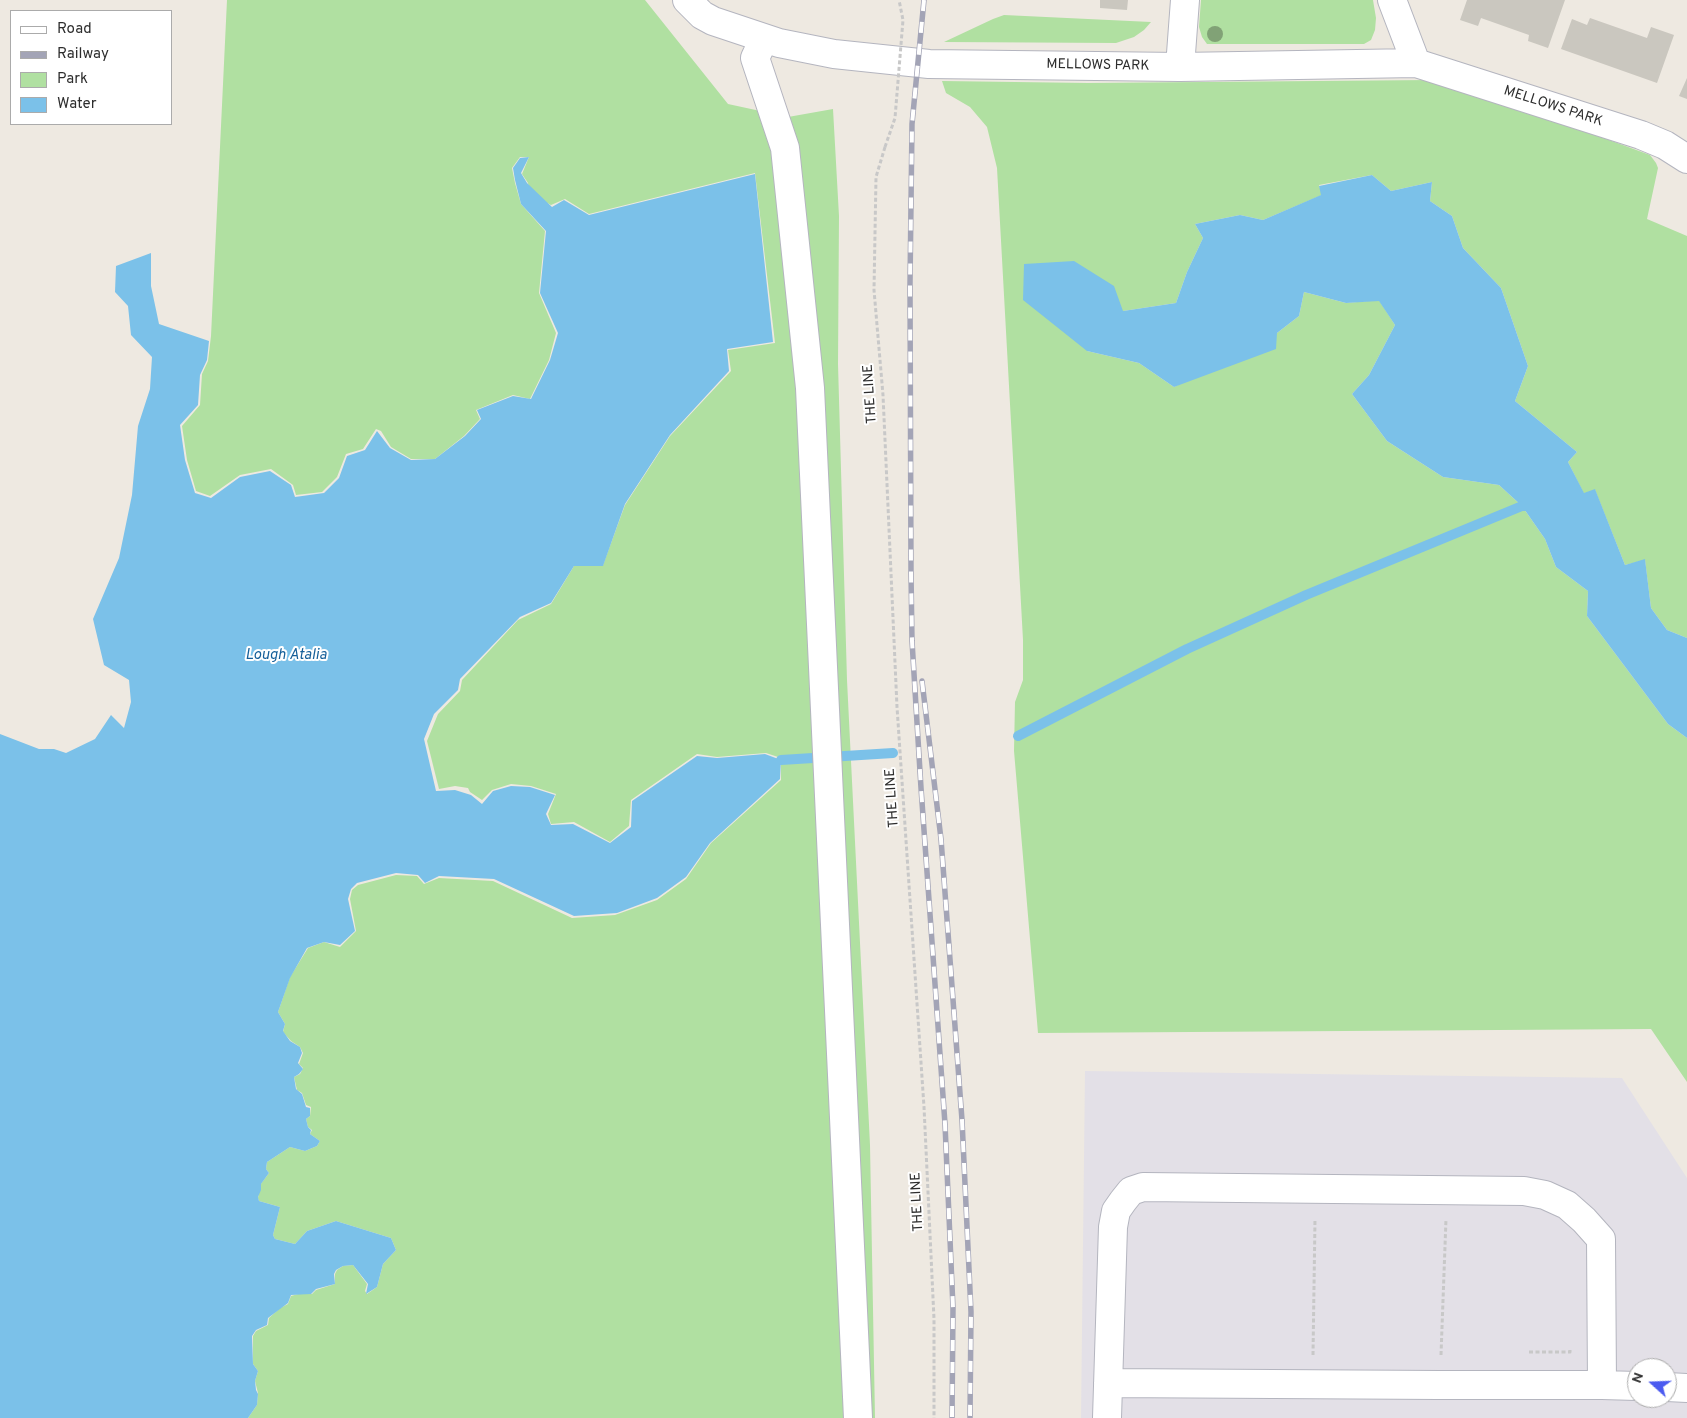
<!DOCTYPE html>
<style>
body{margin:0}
#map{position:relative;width:1687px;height:1418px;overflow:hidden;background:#eee9e1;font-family:Overpass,sans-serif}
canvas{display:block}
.legend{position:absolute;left:10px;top:10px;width:162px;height:115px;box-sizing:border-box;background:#fff;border:1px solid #ababab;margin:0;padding:6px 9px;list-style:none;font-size:15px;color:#2d2d2d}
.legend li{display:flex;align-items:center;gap:10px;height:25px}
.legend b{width:25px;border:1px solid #ababab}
.north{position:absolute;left:1627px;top:1358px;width:50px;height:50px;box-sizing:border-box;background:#fff;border:1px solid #ababab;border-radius:50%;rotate:290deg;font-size:14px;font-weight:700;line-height:20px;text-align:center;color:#2d2d2d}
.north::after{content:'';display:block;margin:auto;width:18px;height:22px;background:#4b5af0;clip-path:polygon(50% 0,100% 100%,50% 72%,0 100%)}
</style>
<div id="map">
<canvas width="1687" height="1418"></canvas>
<ul class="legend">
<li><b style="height:6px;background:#fff"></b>Road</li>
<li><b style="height:6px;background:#a3a4b6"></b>Railway</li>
<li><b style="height:14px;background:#b0e0a1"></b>Park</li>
<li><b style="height:14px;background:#7bc1e9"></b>Water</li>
</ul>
<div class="north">N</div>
</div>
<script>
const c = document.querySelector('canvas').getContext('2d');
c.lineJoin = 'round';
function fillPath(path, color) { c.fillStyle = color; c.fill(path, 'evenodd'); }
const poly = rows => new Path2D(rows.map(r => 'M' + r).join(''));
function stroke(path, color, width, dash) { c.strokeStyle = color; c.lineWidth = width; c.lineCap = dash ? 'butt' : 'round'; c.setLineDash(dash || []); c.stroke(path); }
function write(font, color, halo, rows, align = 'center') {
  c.font = font + ' Overpass,sans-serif'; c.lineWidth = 4; c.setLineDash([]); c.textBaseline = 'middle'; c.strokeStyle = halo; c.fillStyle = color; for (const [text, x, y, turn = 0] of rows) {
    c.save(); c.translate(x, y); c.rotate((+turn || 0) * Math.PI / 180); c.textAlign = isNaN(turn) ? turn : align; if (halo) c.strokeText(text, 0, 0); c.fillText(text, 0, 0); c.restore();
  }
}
fillPath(poly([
 [1085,1071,1622,1078,1687,1178,1687,1418,1081,1418],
 [1637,1368,1667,1368,1667,1398,1637,1398]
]), '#e3e0e7');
fillPath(poly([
 [227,0,645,0,728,104,788,117,833,109,839,216,838,364,847,680,870,1145,875,1418,248,1418,257,1405,258,1393,255,1381,258,1371,253,1364,253,1336,256,1331,268,1325,269,1318,280,1308,288,1304,291,1296,298,1294,312,1294,316,1290,335,1284,335,1274,337,1270,343,1266,353,1265,367,1284,365,1291,367,1294,377,1287,383,1264,396,1250,391,1238,336,1221,307,1231,295,1244,275,1239,273,1235,280,1207,259,1201,258,1198,260,1185,269,1173,266,1169,267,1162,290,1147,305,1151,317,1146,320,1141,310,1134,312,1130,308,1127,306,1119,310,1116,311,1107,306,1105,302,1093,297,1090,294,1077,300,1074,303,1068,299,1064,303,1053,300,1047,291,1041,283,1032,285,1024,278,1012,290,977,308,948,324,942,340,947,356,931,350,899,352,890,358,885,396,875,417,876,424,884,439,878,493,881,572,918,615,915,657,900,686,879,711,843,781,780,781,758,766,753,717,757,697,754,631,800,629,826,610,842,574,822,551,824,548,814,556,794,531,786,511,784,492,790,482,800,470,792,468,788,455,786,439,789,427,741,438,714,460,691,462,680,518,620,551,604,574,566,603,565,625,505,670,436,731,371,728,350,775,343,755,173,589,214,565,199,551,205,530,194,528,183,522,174,529,157,520,157,512,168,515,183,521,204,545,231,539,293,556,333,549,360,530,399,513,395,476,410,480,419,464,436,435,459,411,459,391,447,381,431,376,429,363,449,346,454,337,477,322,492,296,495,293,485,271,469,240,475,210,496,196,491,187,460,182,426,200,405,202,374,208,361,211,336],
 [1201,0,1373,0,1376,18,1375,30,1371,40,1364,44,1207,44,1202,37,1199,27],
 [1004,15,1151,22,1144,30,1134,37,1116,43,944,42,993,19],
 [1431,80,1486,95,1650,155,1656,163,1658,168,1647,219,1687,236,1687,638,1667,630,1651,608,1645,560,1625,565,1595,490,1584,494,1568,462,1577,452,1515,401,1528,366,1501,288,1463,248,1452,216,1430,201,1432,182,1391,191,1372,175,1319,185,1322,195,1263,220,1240,215,1195,224,1203,238,1187,272,1176,303,1123,311,1087,351,1139,363,1174,387,1277,333,1299,316,1304,292,1346,303,1379,300,1395,325,1369,375,1352,394,1387,441,1443,477,1499,485,1522,506,1545,539,1556,567,1588,591,1587,616,1668,724,1687,738,1687,1082,1651,1029,1038,1033,1014,751,1015,702,1023,680,1023,640,997,168,987,127,970,107,946,93,942,81,1088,83]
]), '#b0e0a1');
fillPath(poly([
 [529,157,521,173,527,183,552,207,564,200,589,215,755,174,773,342,727,349,729,371,670,435,625,504,603,566,574,566,551,603,520,617,460,679,458,690,434,714,424,739,436,791,455,790,471,795,482,804,493,791,511,786,530,787,555,795,546,814,551,825,573,824,610,843,631,827,632,801,697,756,717,758,765,754,781,760,780,779,710,843,686,877,657,898,617,913,574,916,494,879,439,876,425,883,418,875,396,873,357,883,351,889,348,899,355,931,340,945,324,942,307,948,290,978,278,1012,285,1024,283,1031,290,1041,300,1047,302,1053,298,1063,303,1069,299,1074,294,1077,296,1089,302,1094,306,1107,310,1108,310,1116,306,1119,308,1127,311,1130,310,1134,320,1141,317,1146,305,1151,290,1147,267,1162,266,1169,269,1173,261,1184,261,1190,258,1197,259,1201,280,1207,273,1235,275,1239,295,1244,307,1231,336,1221,391,1238,396,1250,383,1264,377,1287,366,1294,368,1284,353,1265,343,1266,336,1270,334,1274,335,1284,316,1289,311,1294,291,1295,288,1303,268,1318,267,1325,256,1330,252,1336,253,1364,258,1371,255,1381,256,1390,258,1394,257,1405,248,1418,0,1418,0,734,39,749,54,749,66,753,95,739,111,715,124,728,131,702,129,680,104,665,93,619,119,558,132,495,138,426,150,389,152,357,131,335,128,306,115,292,116,266,151,253,151,286,159,324,209,341,207,360,200,375,198,405,180,425,185,460,195,493,211,498,240,477,270,471,291,485,295,497,324,493,339,478,347,456,365,450,377,431,390,448,411,460,435,459,465,436,481,419,477,410,513,396,531,399,550,360,558,333,540,293,546,231,521,204,515,180,513,168,520,158],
 [1372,175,1391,191,1432,182,1430,201,1452,216,1463,248,1501,288,1528,366,1515,401,1577,452,1568,462,1584,493,1595,489,1625,565,1645,559,1651,608,1667,630,1687,638,1687,738,1668,724,1587,616,1588,591,1556,567,1545,539,1522,506,1499,485,1443,477,1387,441,1352,394,1369,375,1395,325,1379,301,1346,303,1304,292,1299,316,1277,333,1276,349,1174,387,1139,363,1087,351,1023,300,1024,264,1074,261,1114,286,1123,311,1176,303,1187,272,1203,238,1195,224,1240,215,1263,220,1321,195,1319,186]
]), '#7bc1e9');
stroke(poly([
 [1018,736,1187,649,1306,595,1522,506,1534,506],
 [781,760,893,753]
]), '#7bc1e9', 10);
fillPath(poly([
 [1100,0,1128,0,1127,10,1100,8],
 [1467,0,1565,0,1548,48,1528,41,1529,35,1481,18,1478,26,1460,20],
 [1590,18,1647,38,1651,27,1674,35,1657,83,1561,49,1572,19,1587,25],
 [1687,78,1687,99,1679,96]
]), '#cac7bf');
const minor = poly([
 [687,0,702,15,713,21,779,43,834,54,929,64,1180,67,1416,63,1641,135,1665,145,1687,159],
 [1392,0,1416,63],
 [764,39,755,58,785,148,810,388,858,1418],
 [1180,67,1185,0],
 [1602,1385,1637,1386],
 [1667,1387,1687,1388],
 [1107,1418,1113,1227,1116,1211,1123,1201,1131,1191,1143,1187,1524,1191,1545,1195,1567,1205,1584,1220,1601,1239,1602,1385,1439,1385,1108,1383]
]);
stroke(minor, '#b4b5bf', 30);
stroke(poly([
 [885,147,876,177,874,290,883,395,897,707,924,1107,934,1319,934,1418],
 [1529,1352,1570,1352,1570,1349],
 [1313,1355,1315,1219],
 [1441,1355,1446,1219]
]), '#c8c8c8', 3, [4, 2.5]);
stroke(minor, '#fff', 28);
const rail = poly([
 [924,0,912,124,910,284,911,573,912,641,921,788,945,1124,953,1308,952,1418],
 [922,681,941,839,962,1120,971,1312,970,1418]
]);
stroke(rail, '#a3a4b6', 5.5);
stroke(rail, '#fff', 4, [11]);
stroke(poly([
 [885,147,895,118,903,20,899,0]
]), '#c8c8c8', 3, [4, 2.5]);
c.fillStyle = '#81a276';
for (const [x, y] of [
 [1215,34]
]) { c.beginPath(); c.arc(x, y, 8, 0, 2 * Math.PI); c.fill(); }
write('14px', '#2d2d2d', '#fff', [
 ["MELLOWS PARK",1098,66,1],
 ["MELLOWS PARK",1553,107,18],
 ["THE LINE",871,394,-94],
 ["THE LINE",893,798,-94],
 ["THE LINE",918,1202,-93]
]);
write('italic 15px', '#155f99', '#fff', [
 ["Lough Atalia",286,656]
]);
</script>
